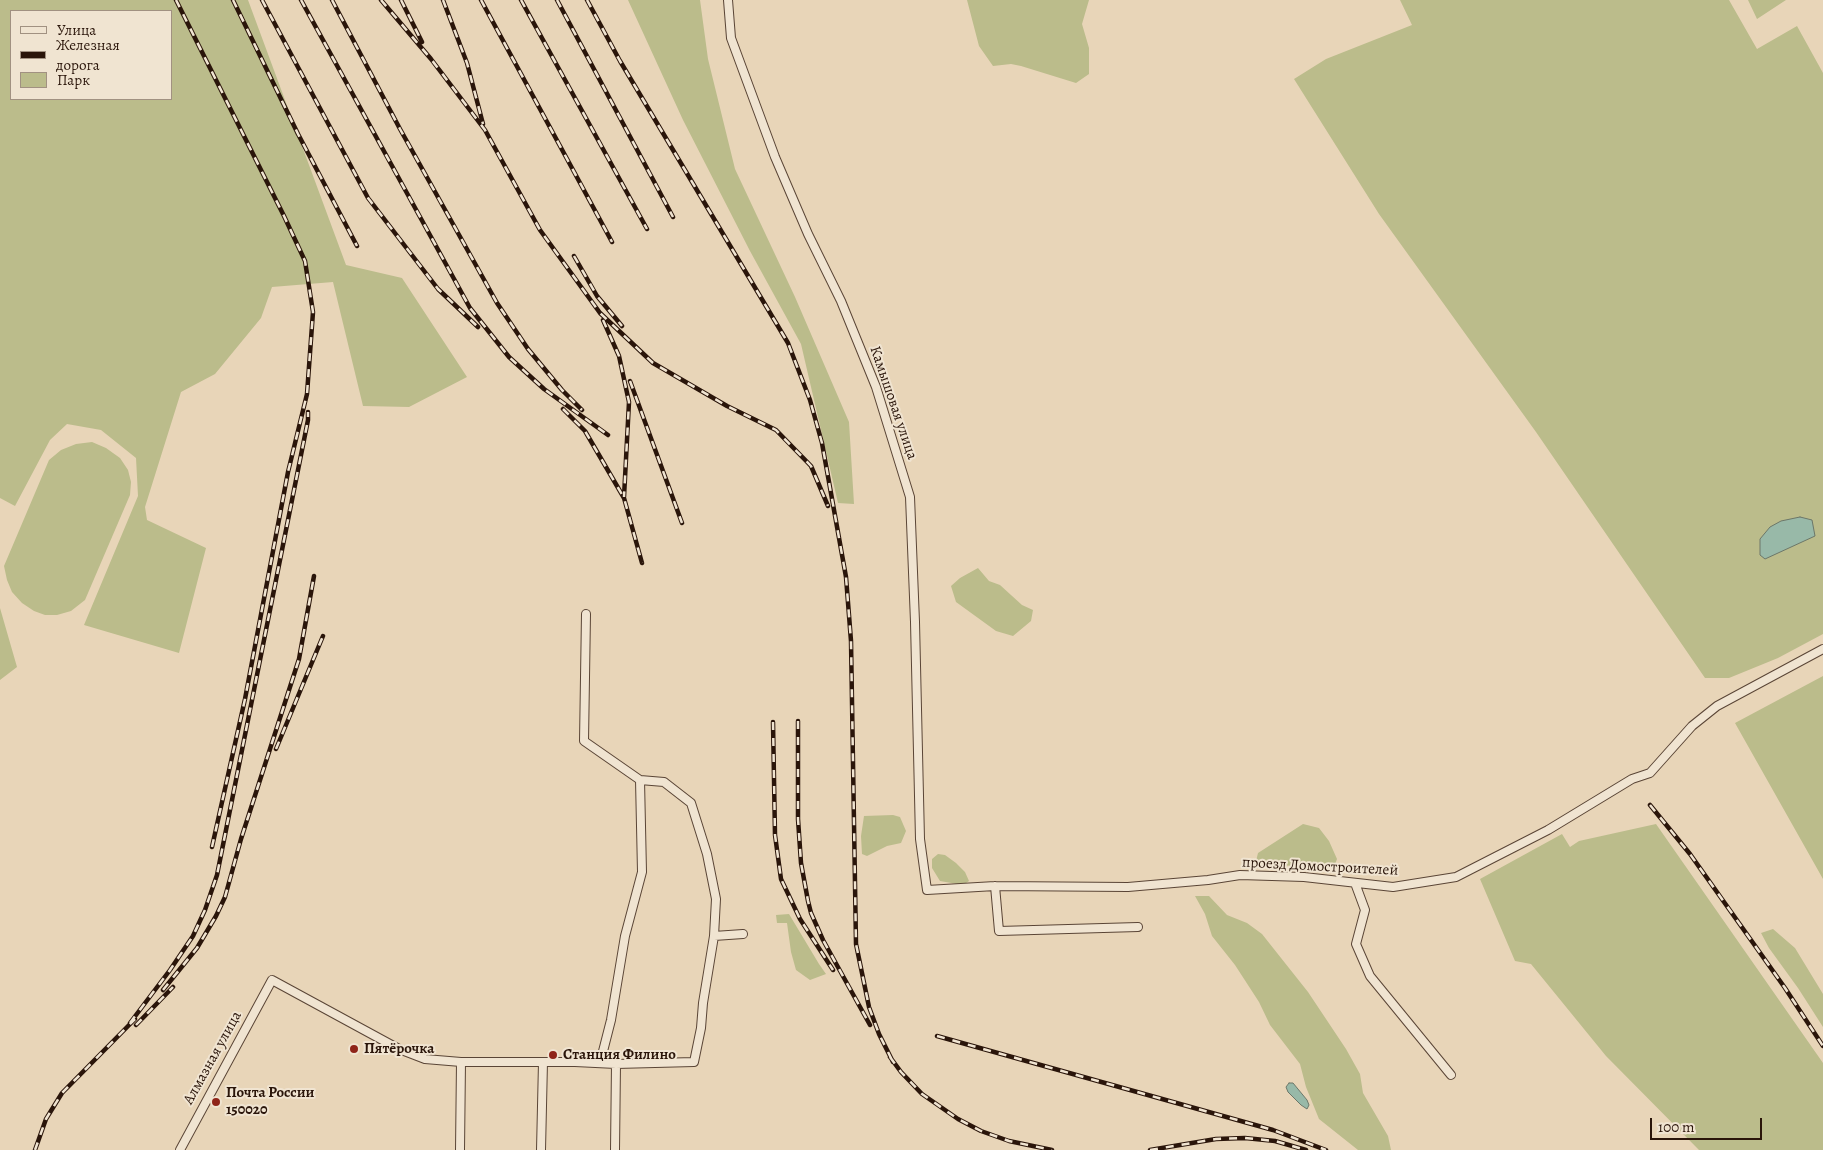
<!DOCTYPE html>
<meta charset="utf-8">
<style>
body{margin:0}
#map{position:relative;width:1823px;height:1150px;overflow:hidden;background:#e8d5b8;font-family:Alegreya,serif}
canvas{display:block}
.legend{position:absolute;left:10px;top:10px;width:162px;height:90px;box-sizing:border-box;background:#f0e4d1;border:1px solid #a19181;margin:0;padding:6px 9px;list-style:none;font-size:15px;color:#2a150a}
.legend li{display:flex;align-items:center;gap:10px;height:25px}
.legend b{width:25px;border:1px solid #a19181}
.scale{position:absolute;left:1650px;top:1118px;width:112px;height:22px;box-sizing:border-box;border:2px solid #2a150a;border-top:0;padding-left:6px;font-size:15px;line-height:18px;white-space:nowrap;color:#2a150a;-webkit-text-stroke:4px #f0e4d1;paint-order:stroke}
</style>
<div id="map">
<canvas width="1823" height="1150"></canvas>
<ul class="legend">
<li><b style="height:6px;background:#f0e4d1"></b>Улица</li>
<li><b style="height:6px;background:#2a150a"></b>Железная дорога</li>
<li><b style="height:14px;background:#bbbc8b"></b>Парк</li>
</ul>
<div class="scale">100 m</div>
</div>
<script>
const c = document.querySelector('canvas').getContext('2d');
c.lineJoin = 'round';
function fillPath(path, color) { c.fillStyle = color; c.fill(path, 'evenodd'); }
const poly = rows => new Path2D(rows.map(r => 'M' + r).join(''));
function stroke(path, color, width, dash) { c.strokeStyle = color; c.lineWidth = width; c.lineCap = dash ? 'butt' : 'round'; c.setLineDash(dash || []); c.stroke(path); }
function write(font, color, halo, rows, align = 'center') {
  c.font = font + ' Alegreya,serif'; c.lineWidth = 4; c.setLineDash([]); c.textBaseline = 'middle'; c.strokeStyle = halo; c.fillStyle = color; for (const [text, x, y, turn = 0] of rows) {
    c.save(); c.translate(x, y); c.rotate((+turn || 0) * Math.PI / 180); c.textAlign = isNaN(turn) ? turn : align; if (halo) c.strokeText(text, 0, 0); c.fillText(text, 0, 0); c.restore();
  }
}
fillPath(poly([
 [0,0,248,0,346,265,402,278,467,377,409,407,363,406,333,282,272,287,261,318,215,374,181,392,145,507,147,520,206,548,179,653,84,625,138,496,136,458,101,430,67,424,50,440,15,506,0,498],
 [11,11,171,11,171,99,11,99],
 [628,0,700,0,708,59,735,169,795,297,849,422,854,504,838,503,801,344,750,251,683,120],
 [967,0,1089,0,1082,24,1089,48,1089,74,1076,83,1021,66,1011,64,993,66,979,46],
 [1400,0,1729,0,1757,49,1797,26,1823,73,1823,634,1778,658,1729,678,1705,678,1536,432,1379,214,1294,79,1326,59,1412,25],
 [1748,0,1786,0,1757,19],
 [92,442,106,448,120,458,128,470,131,482,130,495,85,600,71,611,57,615,45,615,34,611,22,603,12,592,7,580,4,566,49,460,61,450,76,444],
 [978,568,989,581,1000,585,1022,605,1033,610,1031,621,1013,636,996,631,956,602,951,586,960,578],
 [0,608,17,667,0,680],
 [1823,676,1823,879,1735,723],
 [893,815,900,817,906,831,901,843,887,846,867,856,862,854,861,836,864,816],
 [1303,824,1319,828,1329,841,1337,859,1334,867,1269,865,1256,861,1258,853],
 [1656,824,1823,1063,1823,1150,1699,1150,1606,1056,1531,964,1515,961,1480,879,1562,834,1570,847,1579,841],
 [938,854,945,855,956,863,965,872,969,881,963,885,940,881,932,868,932,859],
 [1195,896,1209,896,1227,915,1247,923,1262,934,1308,992,1346,1049,1360,1074,1363,1093,1388,1136,1391,1150,1358,1150,1319,1119,1306,1087,1300,1064,1270,1025,1259,1002,1235,965,1212,936,1205,914],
 [789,914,819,964,826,974,810,980,796,970,791,952,787,923,777,923,776,915],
 [1773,929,1795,948,1823,994,1823,1027,1798,988,1769,948,1761,933]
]), '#bbbc8b');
const water = poly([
 [1800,517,1812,520,1815,536,1765,559,1760,555,1760,539,1770,527,1781,521,1800,517],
 [1289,1083,1293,1083,1307,1100,1309,1105,1307,1109,1301,1105,1288,1092,1286,1087,1289,1083]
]);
fillPath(water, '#98b9a8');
stroke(water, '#6c7769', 1);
const minor = poly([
 [728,0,731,38,775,157,808,234,841,301,876,387,910,497,915,622,920,839,927,890,995,886,1128,887,1208,880,1240,875,1304,877,1393,887,1456,877,1548,830,1632,779,1650,773,1692,726,1717,706,1823,649],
 [586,614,584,741,640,780],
 [1355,883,1365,910,1356,944,1370,976,1451,1075],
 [995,886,999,931,1138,927],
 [714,936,743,934],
 [600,1063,611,1020,625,936,642,872,640,780,664,782,691,803,707,854,716,899,714,936,703,1003,701,1028,694,1062,616,1064],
 [180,1150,272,980,399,1049,425,1059,461,1062,575,1062,616,1064,615,1150],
 [460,1150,461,1062],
 [541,1150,543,1062]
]);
stroke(minor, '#5a4536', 10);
stroke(minor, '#f0e4d1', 8);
const rail = poly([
 [176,0,284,216,305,261,313,312,307,394,288,472,245,699,212,847],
 [233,0,298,134,357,246],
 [262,0,368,198,438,289,478,327],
 [301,0,470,308,509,357,544,389,608,435],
 [332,0,400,129,497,303,528,349,562,390,582,410],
 [381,0,431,59,485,130,540,230,600,313,653,363,727,406,776,430,811,466,828,506],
 [401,0,422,42],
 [443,0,467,63,483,124],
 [481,0,612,242],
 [521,0,647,229],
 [557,0,673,217],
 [587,0,620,61,788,343,810,400,822,443,846,577,851,641,856,944,869,1007,879,1034,893,1062],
 [574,256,597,296,622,326],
 [603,320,619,356,629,402,624,497],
 [630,381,682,523],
 [563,409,585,431,624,498,642,563],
 [798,721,798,819,801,863,808,901,811,913,823,940,870,1025],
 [773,722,775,835,781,879,800,919,833,970],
 [276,749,323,636],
 [1650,805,1690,854,1785,988,1823,1046],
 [163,990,197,948,216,916,225,897,241,839,299,659,314,576],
 [130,1023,170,970,193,936,205,910,217,875,308,420,308,412],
 [136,1025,173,987],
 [937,1036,1273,1130,1326,1150],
 [890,1057,901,1072,922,1094,958,1119,981,1131,1009,1141,1052,1150],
 [35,1150,46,1119,62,1093,135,1019],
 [1150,1150,1216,1139,1245,1138,1275,1141,1306,1150]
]);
stroke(rail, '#2a150a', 4.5);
stroke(rail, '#f0e4d1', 2.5, [8]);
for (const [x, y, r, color] of [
 [354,1049,5,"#8f2418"],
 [553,1055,5,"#8f2418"],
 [216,1102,5,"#8f2418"]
]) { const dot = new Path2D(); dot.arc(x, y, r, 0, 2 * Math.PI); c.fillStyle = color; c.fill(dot); stroke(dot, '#f0e4d1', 2); }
write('15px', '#2a150a', '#f0e4d1', [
 ["Камышовая улица",893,403,71],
 ["проезд Домостроителей",1320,867,3],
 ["Алмазная улица",213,1058,-61]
]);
write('bold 15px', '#2a150a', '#f0e4d1', [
 ["Пятёрочка",364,1049],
 ["Станция Филино",563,1055],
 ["Почта России",226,1093],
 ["150020",226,1110]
], 'left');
</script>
